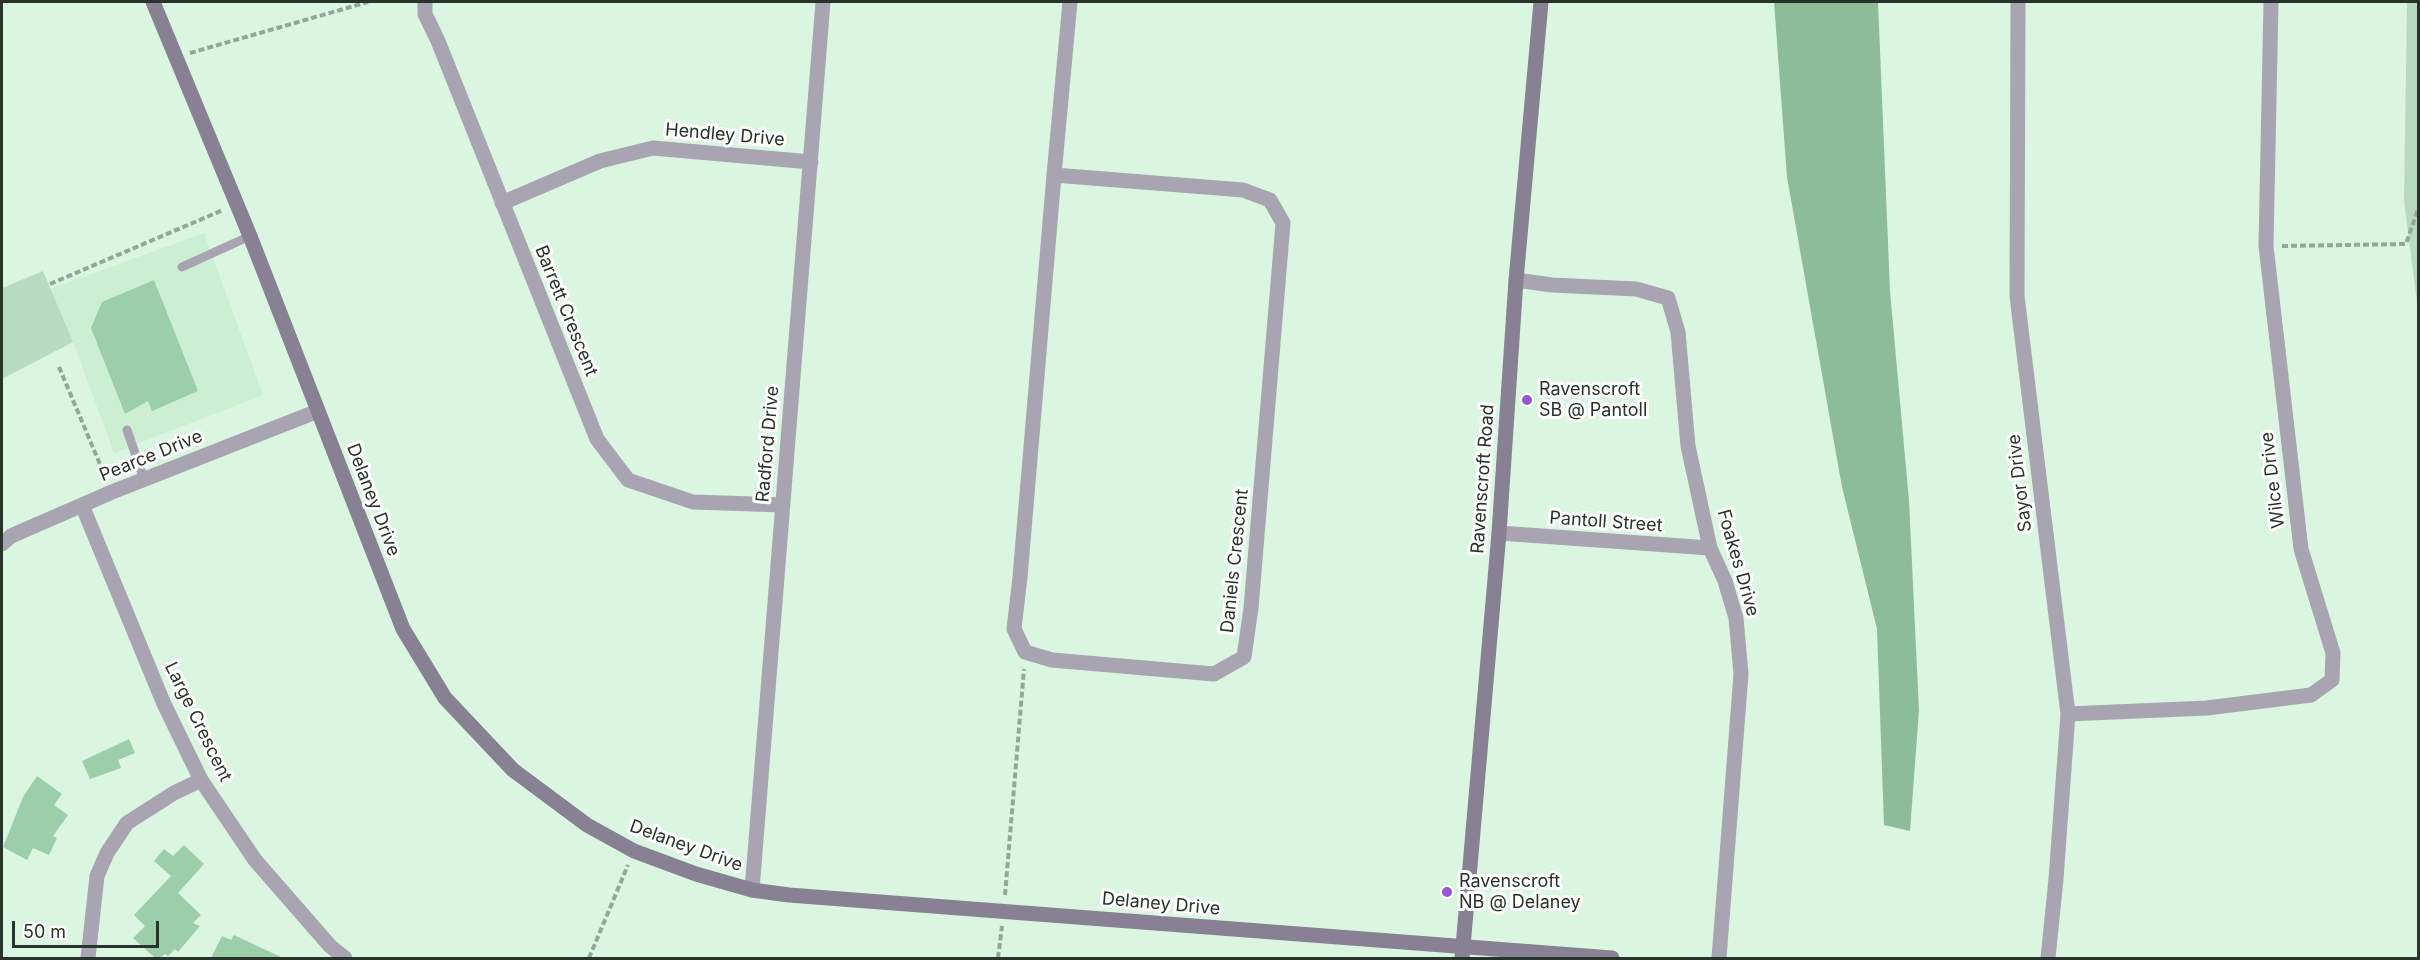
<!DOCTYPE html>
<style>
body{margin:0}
#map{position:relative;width:2420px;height:960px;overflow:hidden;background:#daf6e1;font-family:Inter,sans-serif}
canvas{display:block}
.frame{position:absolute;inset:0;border:3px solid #28332b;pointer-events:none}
.scale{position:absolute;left:12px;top:921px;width:147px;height:27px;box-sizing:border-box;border:3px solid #28332b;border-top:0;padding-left:8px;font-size:18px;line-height:21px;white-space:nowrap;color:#28332b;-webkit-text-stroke:4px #fff;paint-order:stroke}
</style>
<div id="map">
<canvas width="2420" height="960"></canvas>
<div class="frame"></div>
<div class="scale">50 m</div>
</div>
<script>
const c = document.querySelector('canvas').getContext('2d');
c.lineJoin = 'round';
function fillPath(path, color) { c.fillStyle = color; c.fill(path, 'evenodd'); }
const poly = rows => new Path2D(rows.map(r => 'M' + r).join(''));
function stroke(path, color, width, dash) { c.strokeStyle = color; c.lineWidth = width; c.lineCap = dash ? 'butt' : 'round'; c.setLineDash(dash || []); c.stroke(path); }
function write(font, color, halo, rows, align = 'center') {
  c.font = font + ' Inter,sans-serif'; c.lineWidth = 6; c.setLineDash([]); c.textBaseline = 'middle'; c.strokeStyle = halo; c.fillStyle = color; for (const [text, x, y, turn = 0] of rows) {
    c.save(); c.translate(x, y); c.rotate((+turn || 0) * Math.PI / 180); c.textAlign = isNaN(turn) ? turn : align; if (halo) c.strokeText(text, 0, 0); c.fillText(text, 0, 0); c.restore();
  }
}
fillPath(poly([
 [204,233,263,395,114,453,73,342,50,289]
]), '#ccefd4');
fillPath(poly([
 [2407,2,2418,2,2418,310,2404,201],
 [43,271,73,342,2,379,2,288]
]), '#b8dac0');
fillPath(poly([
 [1774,2,1878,2,1890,291,1909,501,1919,710,1910,831,1884,825,1877,629,1842,487,1787,177]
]), '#8cbd98');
fillPath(poly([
 [154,280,198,391,152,411,148,401,125,414,91,328,102,302],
 [129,739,135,753,118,760,121,768,90,779,82,761],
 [37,776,62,794,54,805,68,815,53,836,57,838,49,855,33,848,27,860,3,847,23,797],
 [184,845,204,864,178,893,201,915,193,923,200,926,178,952,175,949,168,956,165,954,160,958,155,958,133,938,145,926,134,915,171,876,154,861,164,849,173,856],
 [234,935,283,958,211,958,222,936,231,940]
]), '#9ccea9');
stroke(poly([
 [190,53,368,2],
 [2282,246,2406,244,2418,209],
 [50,284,223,210],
 [59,367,102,469],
 [1005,895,1024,669],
 [589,958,628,865],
 [998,958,1002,926]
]), '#92a798', 4, [6, 3]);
stroke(poly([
 [182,267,250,236],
 [127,430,144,479]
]), '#a9a4b1', 9);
stroke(poly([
 [425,2,425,14,438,41,597,439,628,480,693,502,783,505],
 [2018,2,2017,296,2068,714,2056,879,2048,958],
 [1054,175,1243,190,1270,200,1283,223,1251,608,1244,657,1214,674,1052,660,1025,652,1014,629,1020,577,1054,175,1070,2],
 [502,203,600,161,653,148,811,162],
 [1516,280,1552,285,1636,289,1668,298,1678,332,1688,446,1710,548,1725,581,1736,618,1741,674,1719,958],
 [82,505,164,704,201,780,255,860,330,946,345,958],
 [1499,533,1710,548],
 [2,544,11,536,112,492,318,411],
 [2068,714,2207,708,2311,695,2332,680,2333,653,2301,549,2266,246,2271,2],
 [752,890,823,2],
 [88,958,97,876,107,853,127,823,174,793,201,780]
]), '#a9a4b1', 15);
stroke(poly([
 [153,2,250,236,403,629,445,698,513,770,587,825,634,851,696,874,752,890,789,895,1612,958],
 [1462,958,1499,533,1516,280,1541,2]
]), '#888193', 15);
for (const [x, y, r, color] of [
 [1527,400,6,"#9459d1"],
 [1447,892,6,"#9459d1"]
]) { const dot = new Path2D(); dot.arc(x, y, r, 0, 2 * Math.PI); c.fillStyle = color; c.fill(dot); stroke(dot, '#fff', 2); }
write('18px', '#28332b', '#fff', [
 ["Hendley Drive",725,135,5],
 ["Barrett Crescent",566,311,68],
 ["Radford Drive",768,444,-85],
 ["Pearce Drive",151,456,-22],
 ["Ravenscroft Road",1483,479,-86],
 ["Wilce Drive",2273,480,-97],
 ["Sayor Drive",2020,483,-97],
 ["Delaney Drive",373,500,69],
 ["Pantoll Street",1606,522,4],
 ["Daniels Crescent",1235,561,-84],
 ["Foakes Drive",1738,563,74],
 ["Large Crescent",198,722,64],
 ["Delaney Drive",686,846,20],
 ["Delaney Drive",1161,904,5]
]);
write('18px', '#28332b', '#fff', [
 ["Ravenscroft",1539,390],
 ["SB @ Pantoll",1539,411],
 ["Ravenscroft",1459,882],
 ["NB @ Delaney",1459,903]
], 'left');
</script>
